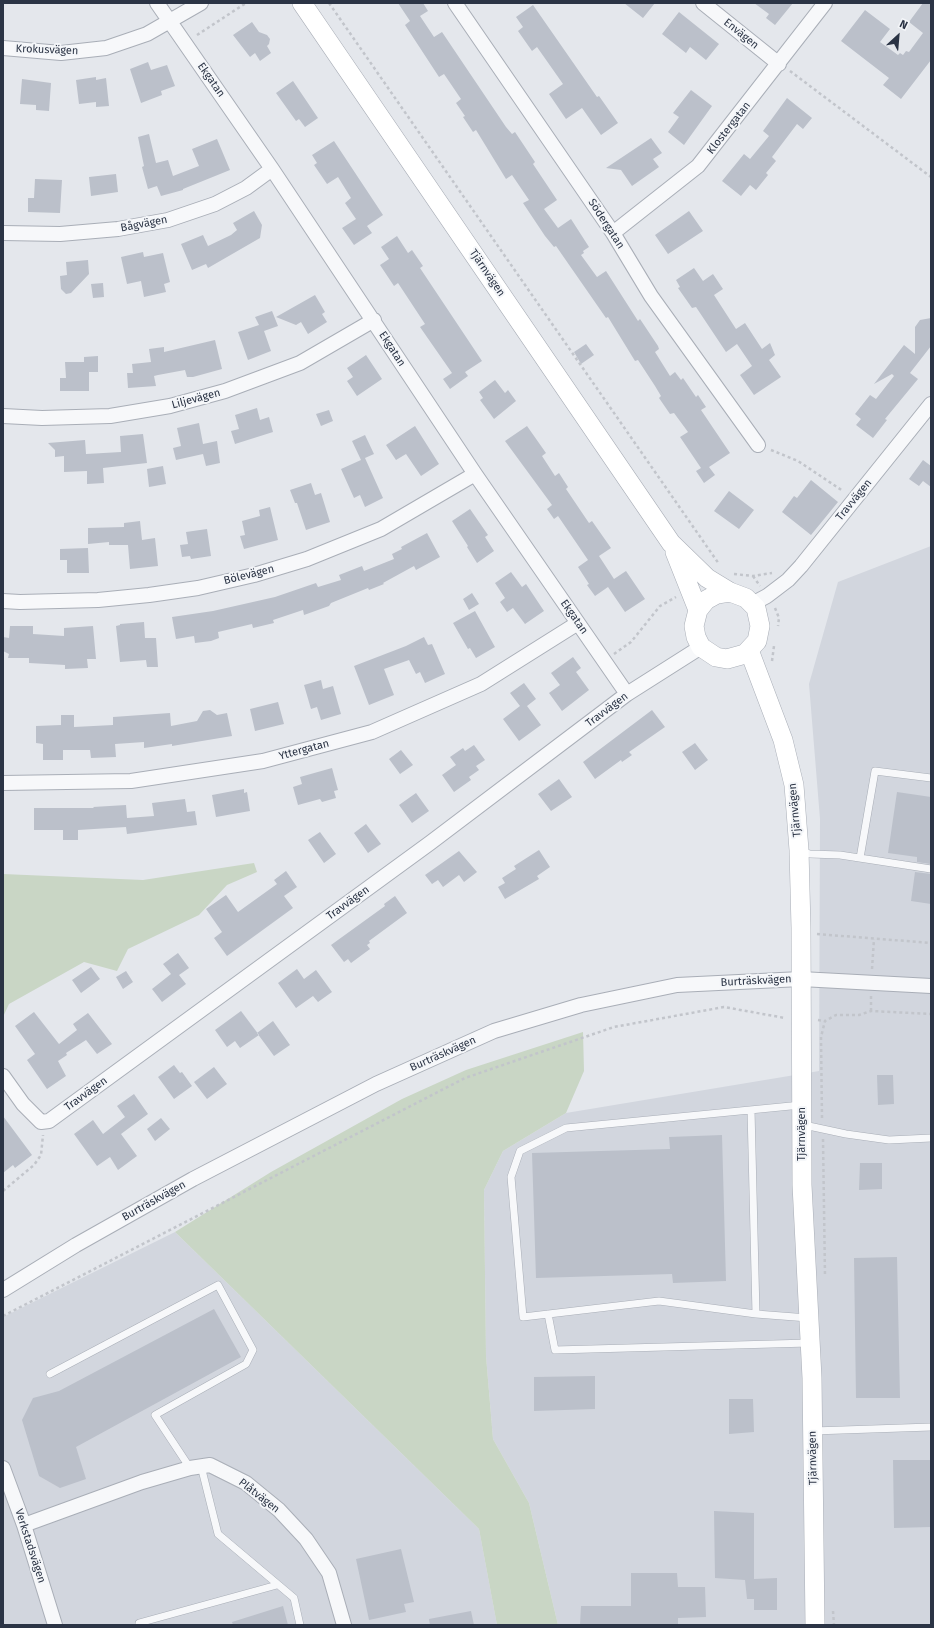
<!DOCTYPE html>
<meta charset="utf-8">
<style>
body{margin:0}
#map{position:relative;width:934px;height:1628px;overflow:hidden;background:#e4e7ec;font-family:"Fira Sans",sans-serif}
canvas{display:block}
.frame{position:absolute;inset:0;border:4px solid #2b3445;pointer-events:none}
.north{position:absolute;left:878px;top:16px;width:40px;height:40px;-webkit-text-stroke:3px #f4f6f9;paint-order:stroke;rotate:26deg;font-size:11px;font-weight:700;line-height:16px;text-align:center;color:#2b3445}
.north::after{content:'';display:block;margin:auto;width:14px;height:18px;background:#2b3445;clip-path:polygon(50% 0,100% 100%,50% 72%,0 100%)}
</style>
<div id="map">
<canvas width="934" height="1628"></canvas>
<div class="frame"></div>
<div class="north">N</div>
</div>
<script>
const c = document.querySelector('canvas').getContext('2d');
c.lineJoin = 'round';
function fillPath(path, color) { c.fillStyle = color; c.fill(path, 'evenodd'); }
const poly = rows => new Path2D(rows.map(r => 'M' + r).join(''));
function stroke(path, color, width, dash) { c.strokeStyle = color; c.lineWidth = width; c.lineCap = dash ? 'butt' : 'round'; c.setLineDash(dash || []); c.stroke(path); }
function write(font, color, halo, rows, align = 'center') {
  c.font = font + ' "Fira Sans",sans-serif'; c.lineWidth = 4; c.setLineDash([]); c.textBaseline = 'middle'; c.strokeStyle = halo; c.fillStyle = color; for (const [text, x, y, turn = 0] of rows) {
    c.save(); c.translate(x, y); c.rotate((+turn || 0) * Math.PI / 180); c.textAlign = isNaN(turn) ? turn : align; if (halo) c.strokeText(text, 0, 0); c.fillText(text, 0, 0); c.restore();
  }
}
fillPath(poly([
 [931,546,931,1625,558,1625,529,1503,493,1439,486,1356,484,1190,503,1151,566,1113,819,1071,820,819,809,684,838,582],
 [175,1232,479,1529,497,1625,3,1625,3,1317]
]), '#d2d6de');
fillPath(poly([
 [254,863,257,872,227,885,199,915,128,949,117,971,84,962,9,1004,3,1017,3,874,143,880],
 [583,1032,584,1071,566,1113,503,1151,484,1190,486,1356,493,1439,529,1503,558,1625,497,1625,479,1529,175,1232,271,1172,402,1099,466,1070]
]), '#c9d6c5');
fillPath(poly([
 [398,3,423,3,428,11,420,16,434,37,442,32,506,127,512,134,515,132,535,162,533,164,557,200,544,209,558,228,571,219,589,247,583,251,584,253,581,255,597,277,606,271,638,321,640,319,658,346,659,349,655,352,670,376,675,372,681,380,683,378,696,397,698,395,706,407,701,410,730,453,709,467,715,475,704,483,696,471,701,468,680,437,688,432,674,413,670,414,659,398,661,396,655,386,638,360,635,361,608,317,606,318,556,246,554,247,545,236,523,203,529,200,512,175,506,179,476,130,473,132,463,117,465,116,456,103,461,99,444,74,439,77,405,25,410,21],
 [624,3,655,3,643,18],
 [754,3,793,3,775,25,766,18,769,14],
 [923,3,931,3,931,60,901,99,883,85,889,78,841,41,865,10,890,29,880,42,898,55,900,53,903,55,906,51,909,52,923,33,909,22],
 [533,5,597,97,599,96,618,123,601,135,582,108,566,119,549,94,563,84,537,47,532,51,518,31,523,27,516,17],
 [679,12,719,44,706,60,690,47,686,53,662,34],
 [252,22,259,32,267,35,270,39,269,44,267,46,271,53,260,61,255,53,250,57,233,35],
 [148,62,151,70,167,65,175,86,161,91,162,95,141,103,130,69],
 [96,77,96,80,106,78,109,106,96,107,96,102,79,104,76,80],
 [22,79,51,83,49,111,36,110,36,105,20,104],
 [293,81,318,118,305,127,299,119,296,121,276,93],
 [691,90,712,106,684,145,668,132,679,117,673,113],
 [787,98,812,118,803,129,797,124,772,157,776,161,766,173,768,175,756,190,750,185,741,196,722,181,744,154,750,159,769,136,763,131],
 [149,134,156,163,168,160,173,176,199,166,192,149,217,139,230,170,183,189,183,190,161,196,157,186,148,189,142,167,144,166,138,137],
 [651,138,662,153,653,159,659,167,632,186,621,170,606,168],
 [334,141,383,215,367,226,372,233,354,245,342,228,356,219,345,203,351,198,338,177,327,184,314,165,317,163,312,155],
 [116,174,118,192,91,196,89,177],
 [35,179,62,180,60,213,28,212,28,198,34,198],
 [254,211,262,225,260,238,208,268,206,264,192,270,181,244,203,235,208,246,231,235,237,230,233,223],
 [689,211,703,231,668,254,655,235],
 [397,236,408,253,412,250,423,266,420,268,482,361,465,372,468,376,450,389,443,379,452,373,420,327,425,324,398,283,394,286,380,265,389,259,381,247],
 [143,252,144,257,163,253,170,282,164,284,166,292,144,297,141,281,127,284,121,257],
 [88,260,89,274,71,293,66,294,61,289,60,276,67,275,66,262],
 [694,268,703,281,713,274,723,289,714,295,736,329,745,323,762,349,770,343,775,355,769,360,781,377,754,395,740,375,752,366,737,344,726,352,696,307,692,308,678,288,680,287,676,280],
 [103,283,104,297,93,298,91,284],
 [315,295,325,312,322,314,327,322,308,334,301,322,296,325,276,317],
 [272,311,278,326,264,331,271,351,248,360,238,332,259,325,255,317],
 [931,318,931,346,910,373,918,379,885,419,887,420,873,438,856,425,861,419,855,414,870,395,876,399,894,376,892,374,874,384,904,345,915,354,915,327,920,320],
 [215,340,222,369,193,377,187,377,185,370,158,375,154,376,156,386,128,388,127,373,133,373,132,364,151,362,149,349,164,347,164,352],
 [586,344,594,355,581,364,574,352],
 [366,355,382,379,357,396,347,381,353,377,347,368],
 [98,356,98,372,89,372,89,391,60,391,60,378,66,378,65,362,84,362,84,357],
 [495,380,505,393,508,390,516,401,494,419,480,400,483,398,479,392],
 [257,408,260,420,269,417,273,432,235,444,231,431,239,429,235,415],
 [329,410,333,421,321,426,316,414],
 [199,423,203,444,217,441,220,463,206,466,203,454,176,460,173,448,181,446,177,428],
 [415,426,439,464,421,476,406,454,396,460,386,445],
 [527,426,546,453,542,456,555,476,559,473,568,487,566,489,589,523,592,521,611,548,599,556,614,579,626,571,645,599,625,612,608,587,595,596,587,585,589,584,578,567,588,560,558,516,554,519,547,509,552,505,505,441],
 [143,434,147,463,103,468,104,483,87,484,87,471,64,472,64,456,55,457,55,450,48,443,85,440,86,454,121,452,120,436],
 [365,435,374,454,365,458,383,498,365,507,360,495,354,498,341,469,361,460,352,441],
 [923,460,931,466,931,487,923,481,919,486,909,479],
 [163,466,166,484,149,487,147,469],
 [811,480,838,502,811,535,782,512,794,496,797,498],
 [311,483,315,495,321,493,330,522,306,530,297,503,295,503,290,490],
 [729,491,754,510,739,529,714,511],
 [270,507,278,540,244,549,240,536,245,535,242,521,260,516,259,510],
 [470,509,488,535,485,537,494,551,477,563,467,547,468,546,452,521],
 [140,521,142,540,155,538,158,566,130,569,128,545,109,545,109,542,88,544,88,528,124,527,124,523],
 [207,529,211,556,191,559,190,556,182,557,180,545,188,544,186,532],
 [427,533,440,557,416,570,414,566,383,583,384,584,369,590,368,588,331,603,329,606,304,615,303,610,273,620,274,623,253,628,252,624,218,632,219,638,211,641,195,643,194,636,176,639,172,617,213,611,275,597,316,583,318,587,341,580,339,575,362,566,364,571,394,559,392,554,402,549,401,547],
 [88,548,89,573,67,573,67,560,60,560,60,549],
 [511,572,522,587,526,584,544,611,525,624,513,608,507,612,500,602,505,598,495,583],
 [472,593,479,604,469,610,463,599],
 [475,611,495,647,476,658,470,648,468,649,453,623],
 [144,622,145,638,156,638,158,667,147,667,146,660,120,662,116,626,120,625,120,624],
 [10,626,33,626,33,634,64,636,64,628,93,626,96,659,87,659,88,668,65,669,65,665,29,663,29,658,8,658,9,654,3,651,3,637,9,638],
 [424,637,428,645,432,644,445,674,425,683,420,672,416,674,409,660,384,669,394,695,369,705,354,666,406,646],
 [573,657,581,668,576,672,589,690,562,711,549,693,560,685,551,673],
 [321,680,323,689,333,686,341,714,321,720,317,707,311,709,304,685],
 [524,683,536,699,527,706,541,725,519,741,503,719,520,706,510,693],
 [278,702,284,724,255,731,250,709],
 [210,710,217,715,227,713,232,736,172,746,172,744,144,748,144,742,115,744,116,757,91,758,90,750,63,750,63,760,43,760,43,744,36,743,36,726,61,725,61,715,74,715,74,727,113,725,113,717,170,713,171,726,197,721,203,711],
 [652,710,665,727,629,752,632,755,622,762,621,760,595,779,583,762],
 [695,743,708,760,695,770,682,752],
 [474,745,485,760,476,766,479,770,469,777,471,780,454,792,442,775,456,765,450,757,463,748,465,751],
 [401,750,413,765,400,774,389,759],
 [332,768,338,790,334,791,336,798,322,802,320,799,298,805,293,787,302,784,300,777],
 [559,779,572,797,551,811,538,794],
 [244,789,244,793,247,792,250,811,216,817,212,795],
 [897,792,931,797,931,864,917,862,917,857,888,853],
 [416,793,429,811,412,823,399,805],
 [185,799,187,812,195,811,197,825,127,834,126,827,78,830,78,840,63,840,63,830,34,830,34,808,94,808,93,807,126,805,127,818,154,816,152,803],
 [366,824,381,844,368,853,354,833],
 [320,832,336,854,324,863,308,840],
 [539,850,550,867,537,876,539,879,505,899,498,887,505,883,502,878,516,869,514,866],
 [459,851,477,872,464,882,459,875,443,887,438,880,432,884,425,875],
 [286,871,297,887,284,896,293,908,227,956,214,938,222,932,206,909,226,895,238,912,277,884,274,880],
 [915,872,931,874,931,904,911,901],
 [395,896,407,913,369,941,370,943,367,945,370,949,351,963,348,959,344,962,331,945,385,906,384,904],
 [178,953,189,968,179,975,186,984,162,1002,152,989,171,974,163,964],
 [91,967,100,979,81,993,72,980],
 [297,969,304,979,316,970,332,992,318,1002,313,996,296,1008,278,983],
 [126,971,133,982,123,989,116,977],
 [241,1011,259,1035,240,1048,235,1041,227,1047,215,1030],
 [34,1012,59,1044,77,1030,73,1024,88,1013,112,1044,97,1054,86,1040,66,1053,67,1055,58,1061,66,1076,47,1089,27,1060,35,1054,15,1026],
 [273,1021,290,1045,274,1056,257,1033],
 [174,1065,180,1073,182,1072,192,1086,174,1099,158,1077],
 [214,1067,227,1084,207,1099,194,1082],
 [877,1075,893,1075,894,1104,878,1105],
 [134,1094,148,1114,121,1134,137,1156,118,1170,110,1157,97,1166,74,1134,93,1120,103,1134,125,1117,117,1106],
 [3,1116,32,1155,15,1168,13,1165,3,1173],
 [161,1118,170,1129,155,1141,147,1129],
 [722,1135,726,1281,673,1283,672,1274,536,1278,532,1153,670,1149,669,1137],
 [860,1163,882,1163,882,1189,859,1190],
 [897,1257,900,1398,856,1398,854,1258],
 [214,1309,241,1357,76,1447,86,1479,60,1488,39,1476,22,1420,33,1398,59,1391],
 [595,1376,595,1409,534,1411,534,1377],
 [729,1399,753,1399,754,1432,729,1434],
 [893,1460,931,1460,931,1527,894,1528],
 [714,1511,754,1513,754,1579,777,1578,777,1610,754,1610,754,1599,747,1599,745,1580,715,1578],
 [401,1549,414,1602,404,1604,406,1612,369,1620,356,1559],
 [631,1573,677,1573,678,1587,705,1587,706,1617,678,1618,678,1625,580,1625,581,1606,631,1606],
 [283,1606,288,1625,233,1625,232,1622],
 [471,1611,474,1625,430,1625,429,1619]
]), '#bbc0ca');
const lane = poly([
 [801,851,810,854,840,855,931,869],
 [860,858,875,771,931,778],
 [801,1105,566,1128,520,1151,511,1177,523,1317,659,1301,756,1314,808,1318],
 [751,1110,756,1314],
 [804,1125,846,1134,889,1140,931,1138],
 [548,1314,555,1350,809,1343],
 [50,1374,218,1285,253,1350,246,1364,155,1415,190,1468],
 [813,1431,931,1427],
 [201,1466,218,1534,294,1598,300,1625],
 [139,1625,139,1623,277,1585]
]);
const street = poly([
 [157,3,272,169,475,474,627,694],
 [455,3,613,233,651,296,758,445],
 [703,3,779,64],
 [3,48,61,53,106,48,147,34,201,3],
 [3,233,60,234,118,229,168,220,215,204,246,188,272,169],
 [613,233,698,166,825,3],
 [3,416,42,418,110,416,170,406,225,391,300,363,374,320],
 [3,601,20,602,98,600,149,595,198,588,254,575,307,559,381,529,475,474],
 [752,604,767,596,788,580,801,566,931,404],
 [3,783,131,781,263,761,372,732,481,684,578,623],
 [3,1076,23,1104,41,1122,49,1121,430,843,627,694,701,647],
 [3,1290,76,1245,193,1179,376,1084,494,1031,581,1005,677,985,801,979,931,986],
 [3,1468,24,1525,55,1625],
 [24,1525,142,1482,190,1468,210,1465,246,1483,279,1510,306,1539,329,1573,344,1625]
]);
const secondary = poly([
 [302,3,671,543,707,578,730,592,746,598,756,608,760,626,757,641,745,654,727,659,716,657,701,647,696,637,694,626,698,610,706,600,717,594,730,592],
 [675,552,698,610],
 [749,650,783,740,794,785,799,850,801,928,802,1185,812,1378,815,1625]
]);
stroke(lane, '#a9aeb7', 8);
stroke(street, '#a9aeb7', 16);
stroke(secondary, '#a9aeb7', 20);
stroke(poly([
 [329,3,719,564],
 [197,35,246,3],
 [790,71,931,177],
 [771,450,798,461,843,491],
 [734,574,753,576,772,573],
 [753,576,760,586],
 [775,608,779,618,778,626],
 [614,654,631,642,660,606,676,597],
 [772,661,774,646],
 [817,934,931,943],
 [872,969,874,939],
 [871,1011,871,996],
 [818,1020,825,1021],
 [822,1118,821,1037,825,1021,836,1015,859,1015,871,1011,931,1014],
 [823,1139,825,1276],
 [3,1191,34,1165,41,1155,43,1135],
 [3,1316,465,1078,614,1027,724,1007,785,1018],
 [833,1611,834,1625]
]), '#c2c5cb', 2.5, [3, 3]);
stroke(lane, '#f7f8fa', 7);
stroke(street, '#f7f8fa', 14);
stroke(secondary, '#fff', 19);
write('11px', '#2b3445', '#f4f6f9', [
 ["Envägen",741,34,39],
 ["Krokusvägen",47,50,2],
 ["Ekgatan",211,80,55],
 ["Klostergatan",729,128,-52],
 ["Bågvägen",144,224,-11],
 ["Södergatan",606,224,57],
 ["Tjärnvägen",487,273,56],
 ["Ekgatan",392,349,57],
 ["Liljevägen",196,399,-15],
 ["Travvägen",854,500,-51],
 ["Bölevägen",249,575,-14],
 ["Ekgatan",574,617,55],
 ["Travvägen",607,710,-37],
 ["Yttergatan",304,750,-15],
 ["Tjärnvägen",795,810,-95],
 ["Travvägen",348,903,-36],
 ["Burträskvägen",756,981,-3],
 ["Burträskvägen",443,1054,-24],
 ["Travvägen",86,1094,-36],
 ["Tjärnvägen",802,1134,-90],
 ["Burträskvägen",154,1201,-29],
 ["Tjärnvägen",813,1458,-91],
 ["Plåtvägen",259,1496,38],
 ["Verkstadsvägen",30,1546,72]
]);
</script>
